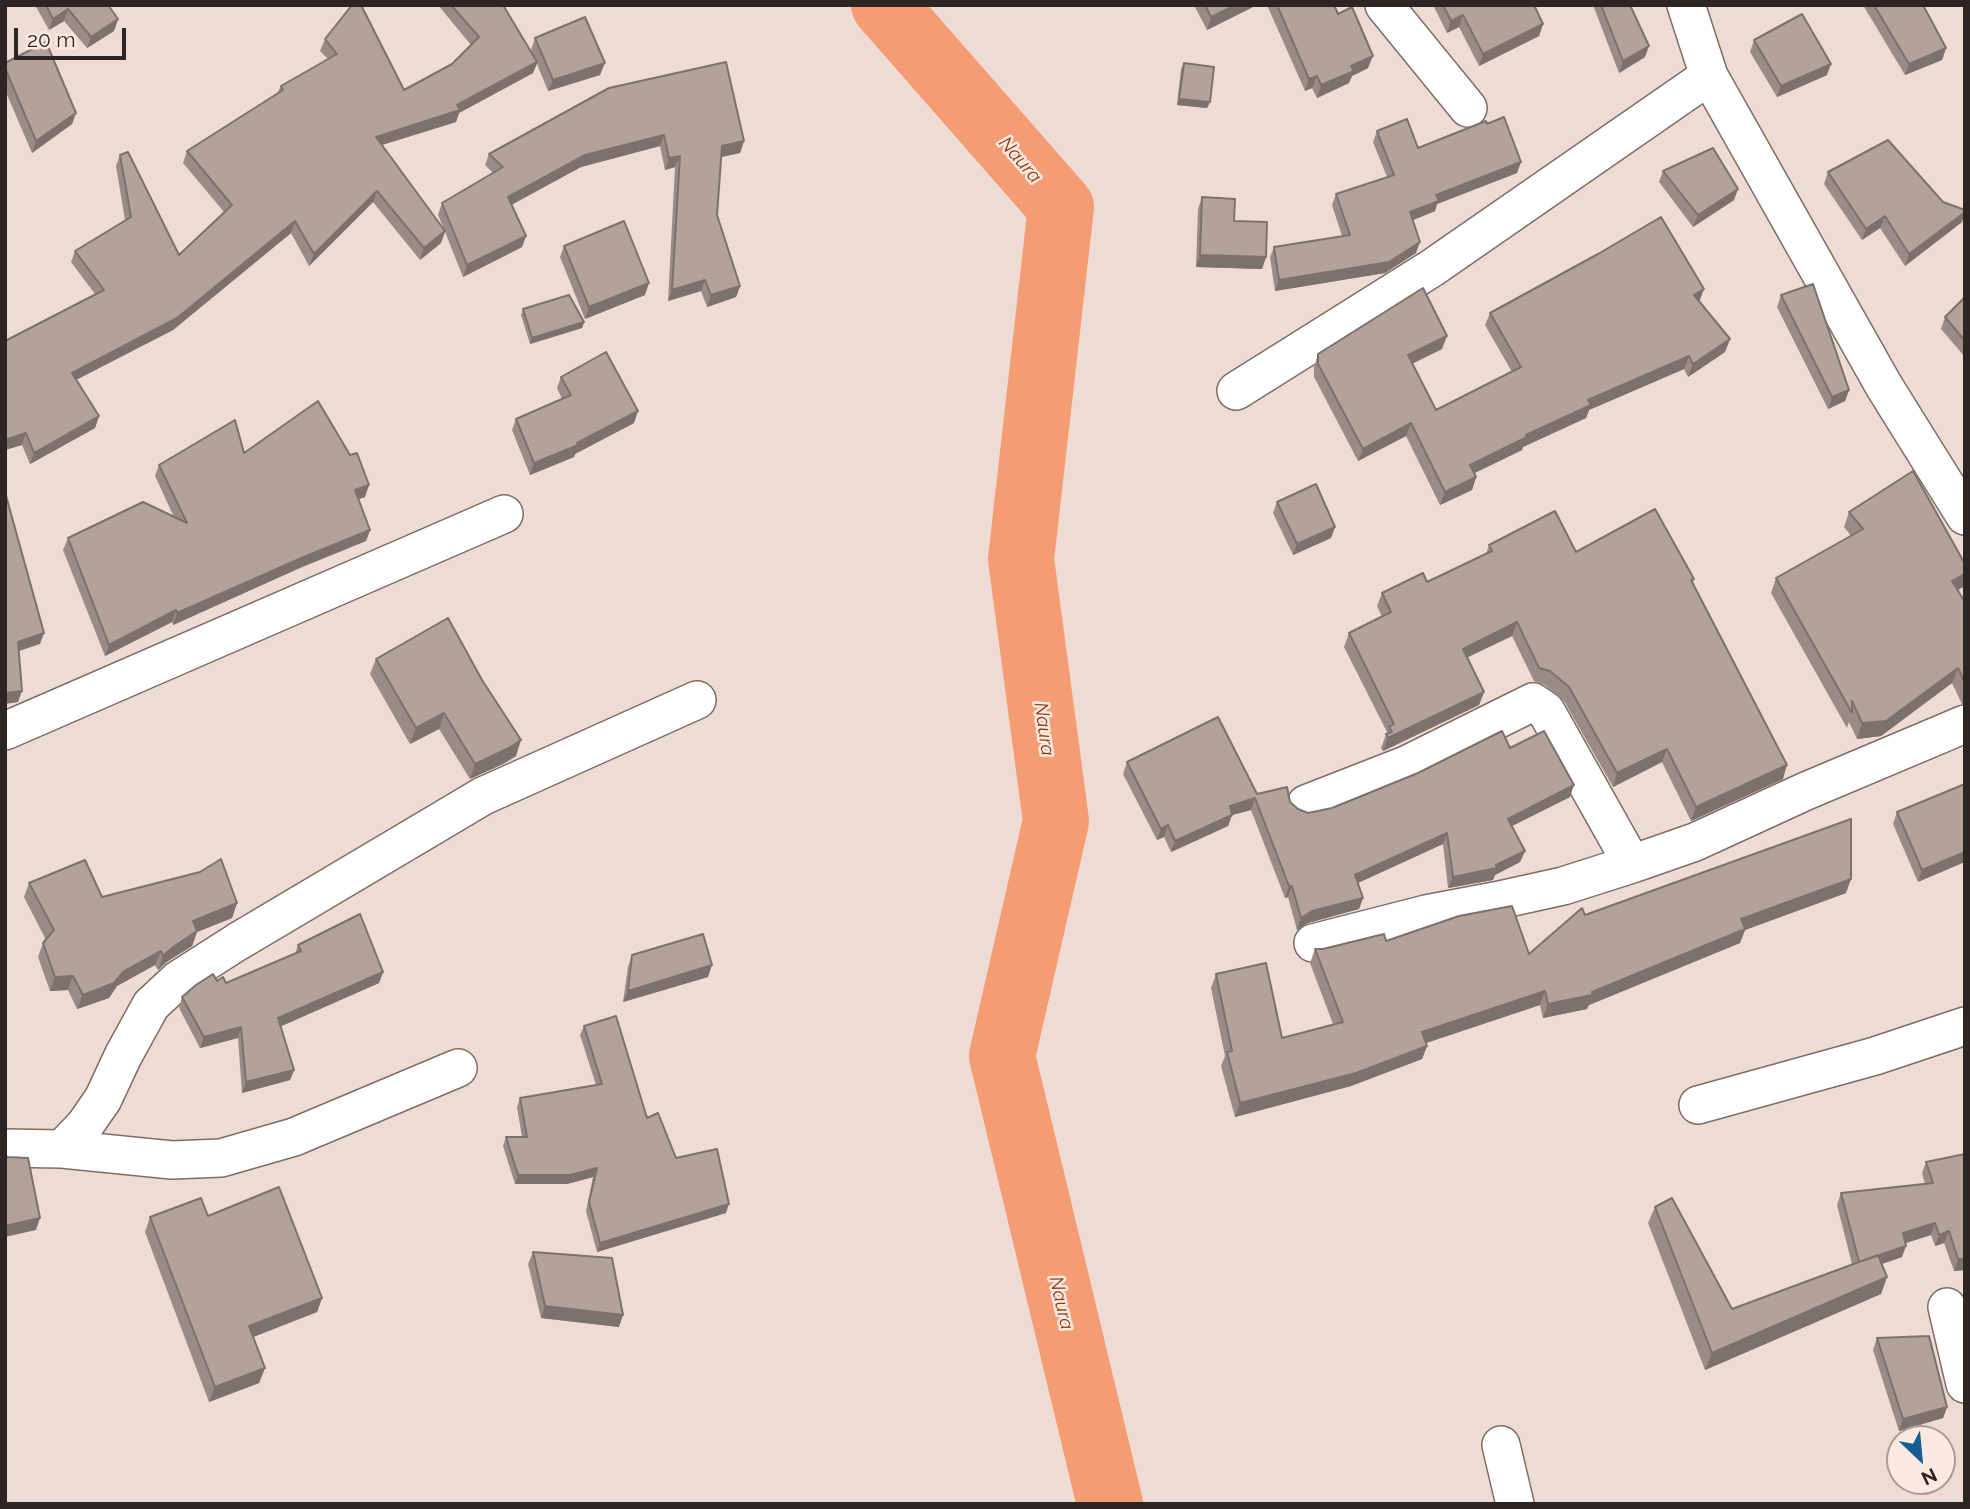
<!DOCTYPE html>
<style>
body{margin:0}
#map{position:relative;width:1970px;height:1509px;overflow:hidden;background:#eedcd4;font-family:Raleway,sans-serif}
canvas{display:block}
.frame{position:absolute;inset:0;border:7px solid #2c2522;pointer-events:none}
.north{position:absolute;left:1886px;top:1425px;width:70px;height:70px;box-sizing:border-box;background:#fce9e1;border:2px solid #a99b95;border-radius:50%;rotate:154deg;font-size:19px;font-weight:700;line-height:28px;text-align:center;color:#2c2522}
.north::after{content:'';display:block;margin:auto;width:24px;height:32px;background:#165d92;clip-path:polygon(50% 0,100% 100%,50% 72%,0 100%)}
.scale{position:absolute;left:14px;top:28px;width:112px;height:32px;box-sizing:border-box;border:4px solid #2c2522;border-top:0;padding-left:9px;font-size:21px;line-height:24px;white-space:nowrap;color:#2c2522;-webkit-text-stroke:5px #fce9e1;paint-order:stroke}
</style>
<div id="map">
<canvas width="1970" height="1509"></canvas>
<div class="frame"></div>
<div class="north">N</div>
<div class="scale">20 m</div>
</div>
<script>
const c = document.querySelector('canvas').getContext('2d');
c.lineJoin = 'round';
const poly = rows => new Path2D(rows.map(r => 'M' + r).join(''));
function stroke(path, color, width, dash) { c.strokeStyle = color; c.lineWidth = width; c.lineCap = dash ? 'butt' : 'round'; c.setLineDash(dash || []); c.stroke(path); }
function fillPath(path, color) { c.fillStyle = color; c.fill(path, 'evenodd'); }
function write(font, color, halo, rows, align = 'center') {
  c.font = font + ' Raleway,sans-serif'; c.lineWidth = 5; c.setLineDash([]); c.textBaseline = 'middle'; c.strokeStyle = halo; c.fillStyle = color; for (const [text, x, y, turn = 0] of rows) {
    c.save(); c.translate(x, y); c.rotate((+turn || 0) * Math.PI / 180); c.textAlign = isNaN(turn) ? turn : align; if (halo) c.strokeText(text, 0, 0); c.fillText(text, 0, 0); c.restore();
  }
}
stroke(poly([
 [884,5,1061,207,1021,559,1056,821,1002,1056,1110,1504]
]), '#f49d75', 66);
const minor = poly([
 [1384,5,1468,108],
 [1686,5,1709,76,1884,386,1965,516],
 [1236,391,1432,268,1709,76],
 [5,731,504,514],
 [1306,804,1406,765,1533,702,1546,711,1632,864],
 [1313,943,1426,914,1495,901,1563,886,1632,864,1695,842,1806,791,1965,724],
 [1698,1105,1875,1056,1965,1026],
 [5,1148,62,1149,172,1160,221,1158,294,1137,458,1068],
 [62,1149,85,1125,103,1099,123,1056,151,1005,179,979,237,942,483,796,697,700],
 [1947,1307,1965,1384],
 [1501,1445,1515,1504]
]);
stroke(minor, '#7d6d66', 40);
stroke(minor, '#fff', 37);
fillPath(poly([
 [35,5,108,5,118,19,114,31,87,48,64,21,49,30],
 [438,5,503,5,533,54,531,50,535,38,600,75,548,91,537,64,533,73,459,113,456,122,382,145,444,229,438,215,442,203,493,173,485,165,489,154,609,88,744,141,740,153,721,157,717,215,740,286,736,297,707,307,701,291,668,301,675,167,665,170,660,146,581,167,512,204,526,236,522,247,463,277,445,232,441,243,420,260,373,202,309,266,291,233,173,330,76,380,99,416,95,428,30,464,22,445,5,450,5,341,95,294,71,262,75,251,125,220,116,166,120,155,179,255,224,212,183,163,187,151,277,94,281,86,328,59,320,51,325,39,404,90,452,64,471,45],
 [1194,5,1257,5,1207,30],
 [1267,5,1334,5,1368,68,1352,76,1349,83,1317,98,1312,88,1305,91],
 [1433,5,1534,5,1543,24,1539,36,1479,66,1459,27,1447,33],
 [1593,5,1630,5,1645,57,1619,73],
 [1863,5,1923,5,1946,48,1942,60,1905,75],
 [1754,40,1827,75,1777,97,1750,52],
 [5,63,76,113,72,124,32,153,5,90],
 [1184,63,1210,102,1207,108,1177,105,1181,69],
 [1377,131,1418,148,1517,173,1437,204,1435,211,1413,220,1416,253,1385,273,1275,291,1270,257,1274,247,1342,236,1332,205,1336,194,1387,177,1373,142],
 [1663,171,1734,200,1693,227,1659,182],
 [1828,172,1962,222,1905,266,1880,228,1862,240,1824,184],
 [1202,197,1234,221,1266,257,1262,269,1196,267,1198,209],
 [564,246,645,295,585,319,560,257],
 [1781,295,1849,390,1845,401,1828,409,1777,307],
 [1965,297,1965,357,1941,329,1945,317],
 [1699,301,1730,339,1725,352,1688,377,1684,369,1589,410,1586,418,1523,447,1522,450,1475,473,1476,477,1472,490,1440,505,1406,436,1358,461,1314,377,1314,367,1318,354,1442,349,1412,364,1436,410,1512,372,1485,325,1490,313],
 [523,309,584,322,582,328,530,344,521,315],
 [561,377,634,423,575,454,574,457,530,475,512,430,516,419,562,399,557,388],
 [159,465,365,497,358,499,370,530,366,541,302,567,173,625,172,622,105,656,63,550,68,538,174,517,155,476],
 [1277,502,1335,527,1331,538,1293,555,1273,513],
 [1849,512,1963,587,1957,590,1965,602,1965,704,1962,704,1952,683,1881,736,1857,739,1849,722,1847,728,1771,593,1776,578,1851,536,1844,527],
 [1489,545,1576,552,1694,579,1693,583,1783,779,1691,821,1662,762,1613,787,1564,701,1545,685,1534,681,1512,636,1467,657,1484,692,1479,705,1383,751,1381,748,1387,732,1344,647,1349,633,1382,617,1377,606,1382,593,1427,582,1486,554],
 [376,659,516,756,503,764,470,779,439,729,410,744,370,674],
 [1510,748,1570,797,1512,826,1525,851,1520,862,1495,875,1493,880,1448,888,1443,844,1358,883,1363,898,1359,909,1308,923,1297,930,1288,897,1285,898,1251,810,1232,815,1228,826,1171,852,1164,837,1157,840,1123,774,1127,762,1290,802,1298,809,1308,813,1332,808],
 [1965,784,1918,882,1893,824,1897,812],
 [29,883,102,897,237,903,232,918,197,932,192,946,168,961,158,970,155,965,117,986,109,998,77,1009,68,990,50,991,38,957,43,943,46,940,24,897],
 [1846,893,1745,930,1740,943,1589,1005,1587,1009,1543,1018,1540,1005,1426,1043,1427,1046,1422,1059,1351,1086,1235,1117,1221,1066,1225,1056,1211,988,1216,974,1282,1038,1333,1024,1310,963,1315,949,1323,949,1386,941,1529,954,1585,915],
 [298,945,383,972,379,983,281,1026,294,1070,290,1080,242,1093,238,1038,200,1048,179,1008,182,997,217,981,226,983,295,954],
 [632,955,708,977,623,1002,628,967],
 [584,1026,647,1118,676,1158,726,1213,597,1252,586,1211,593,1177,567,1184,515,1184,503,1146,506,1137,522,1137,517,1107,520,1098,596,1085,580,1035],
 [1965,1154,1965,1270,1954,1271,1944,1243,1935,1246,1931,1235,1906,1243,1902,1257,1882,1264,1887,1277,1881,1294,1705,1370,1648,1223,1655,1207,1732,1309,1852,1264,1837,1205,1841,1193,1925,1184,1922,1173,1926,1162],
 [208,1216,322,1298,317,1312,253,1337,265,1368,259,1383,209,1402,145,1232,150,1217],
 [533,1252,619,1327,541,1318,528,1264],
 [1877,1338,1947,1407,1943,1418,1899,1431,1873,1350]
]), '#9a8b84');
fillPath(poly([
 [1236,5,1257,5,1207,30,1211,17],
 [68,9,64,21,49,30,53,19],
 [1463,15,1459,27,1447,33,1451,21],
 [118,19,114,31,87,48,91,37],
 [1543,24,1539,36,1479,66,1483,54],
 [1649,46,1645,57,1619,73,1623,61],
 [1946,48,1942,60,1905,75,1909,64],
 [1373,56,1368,68,1352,76,1349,83,1317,98,1321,85,1351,66],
 [537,62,533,73,459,113,456,122,372,148,376,137,457,105],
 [605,63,600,75,548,91,553,80],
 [1831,64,1827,75,1777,97,1781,86],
 [1317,76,1312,88,1305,91,1309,79],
 [1179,99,1210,102,1207,108,1177,105],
 [76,113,72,124,32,153,36,141],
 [664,135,660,146,581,167,504,209,508,197,585,155],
 [744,141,740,153,717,158,722,146],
 [680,156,675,167,665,170,669,158],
 [1521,162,1517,173,1437,204,1435,211,1406,223,1410,212,1436,195],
 [1738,189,1734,200,1693,227,1698,215],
 [377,191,373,202,309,266,314,254],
 [1965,212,1962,222,1905,266,1909,254],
 [1885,216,1880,228,1862,240,1866,229],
 [295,221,291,233,173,330,68,384,72,373],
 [445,231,441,243,420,260,424,248],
 [526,236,522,247,463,277,467,265],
 [1420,242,1416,253,1385,273,1275,291,1279,280],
 [1200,255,1266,257,1262,269,1196,267],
 [705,280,701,291,668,301,672,290],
 [649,283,645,295,585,319,589,307],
 [740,286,736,297,707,307,711,295],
 [1704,289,1699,302,1694,295],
 [584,322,582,328,530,344,532,338],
 [1447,336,1442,349,1403,368,1408,355],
 [1730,339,1725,352,1688,377,1693,364],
 [1689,356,1684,369,1589,410,1586,418,1523,447,1522,450,1466,477,1470,465,1526,435,1588,400],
 [1849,390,1845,401,1828,409,1832,397],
 [638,411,634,423,575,454,574,457,530,475,534,463,577,443],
 [99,416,95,428,30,464,34,453],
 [1411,423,1406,436,1358,461,1363,449],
 [26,433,22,445,5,450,5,440],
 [1476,477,1472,490,1440,505,1445,492],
 [369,485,365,497,351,502,355,490],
 [1335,527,1331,538,1293,555,1297,544],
 [370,530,366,541,302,567,173,625,177,613,306,556],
 [1965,574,1965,583,1963,587,1946,597,1952,581],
 [176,610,172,622,105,656,109,645],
 [1517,622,1512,636,1458,662,1463,649],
 [44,633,40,644,13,653,18,642],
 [1958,668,1952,683,1881,736,1857,739,1862,723],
 [22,691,18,702,5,704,5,693],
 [1484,692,1479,705,1383,751,1388,738],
 [444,713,439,729,410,744,416,728],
 [521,740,516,756,503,764,470,779,475,764],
 [1667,749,1662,762,1613,787,1617,773],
 [1787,765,1783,779,1691,821,1696,807],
 [1574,785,1570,797,1504,830,1508,819],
 [1255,798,1251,810,1232,815,1228,826,1171,852,1175,841,1230,806],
 [1168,825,1164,837,1157,840,1161,829],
 [1447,833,1443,844,1351,886,1355,875],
 [1525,851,1520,862,1495,875,1493,880,1448,888,1453,877,1496,865],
 [1965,852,1965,862,1918,882,1922,870],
 [1851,879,1846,893,1745,930,1740,943,1589,1005,1587,1009,1543,1018,1548,1004,1592,992,1741,919],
 [1289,886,1292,886,1288,897,1285,898],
 [1363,898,1359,909,1308,923,1297,930,1301,918,1312,911],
 [237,903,232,918,197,932,192,946,168,961,158,970,163,956,193,921],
 [161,951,155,965,117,986,109,998,77,1009,83,995],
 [712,965,708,977,623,1002,628,991],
 [383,972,379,983,275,1029,278,1018],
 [73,976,68,990,50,991,55,977],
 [1545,991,1540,1005,1417,1046,1422,1032],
 [241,1027,238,1038,200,1048,204,1037],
 [1427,1046,1422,1059,1351,1086,1235,1117,1240,1103],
 [294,1070,290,1080,242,1093,246,1082],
 [597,1168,593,1177,567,1184,515,1184,518,1175],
 [729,1204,726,1213,597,1252,600,1243],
 [40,1218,36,1230,5,1237,5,1226],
 [1935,1223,1931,1235,1899,1245,1903,1233],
 [1949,1231,1944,1243,1935,1246,1939,1235],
 [1906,1246,1902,1257,1855,1273,1859,1262],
 [1958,1259,1965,1259,1965,1270,1954,1271],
 [1887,1277,1881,1294,1705,1370,1712,1353],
 [322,1298,317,1312,243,1341,249,1326],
 [545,1306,623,1315,619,1327,541,1318],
 [265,1368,259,1383,209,1402,215,1387],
 [1947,1407,1943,1418,1899,1431,1903,1419]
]), '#7d716c');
const building = poly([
 [46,5,108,5,118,19,91,37,68,9,53,19,46,5],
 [352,5,361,5,404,90,452,64,479,37,451,5,503,5,537,62,457,105,460,110,376,137,445,231,424,248,377,191,314,254,295,221,177,318,72,373,99,416,34,453,26,433,5,440,5,341,104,290,75,251,131,217,120,155,128,152,179,255,232,205,187,151,283,90,281,86,337,54,325,39,352,5],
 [1205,5,1236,5,1211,17,1205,5],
 [1277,5,1334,5,1338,14,1352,7,1373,56,1351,66,1354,71,1321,85,1317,76,1309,79,1277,5],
 [1443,5,1534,5,1543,24,1483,54,1463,15,1451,21,1443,5],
 [1601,5,1630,5,1649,46,1623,61,1601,5],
 [1874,5,1923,5,1946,48,1909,64,1874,5],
 [1802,14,1831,64,1781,86,1754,40,1802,14],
 [585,17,605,63,553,80,535,38,585,17],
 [46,42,76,113,36,141,5,68,5,63,46,42],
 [726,62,744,141,722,146,717,215,740,286,711,295,705,280,672,290,680,156,669,158,664,135,585,155,508,197,526,236,467,265,442,203,503,167,489,154,609,88,726,62],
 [1184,63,1214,67,1210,102,1179,99,1184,63],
 [1504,117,1521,162,1436,195,1439,201,1410,212,1420,242,1389,262,1279,280,1274,247,1350,235,1336,194,1394,175,1377,131,1407,119,1418,148,1486,121,1487,124,1504,117],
 [1888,140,1943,202,1965,210,1965,212,1909,254,1885,216,1866,229,1828,172,1888,140],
 [1713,148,1738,189,1698,215,1663,171,1713,148],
 [1202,197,1235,199,1234,221,1267,222,1266,257,1200,255,1202,197],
 [1661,217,1704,289,1694,295,1730,339,1693,364,1689,356,1588,400,1591,405,1526,435,1527,437,1470,465,1476,477,1445,492,1411,423,1363,449,1318,364,1318,354,1423,288,1447,336,1408,355,1436,410,1521,367,1490,313,1598,254,1661,217],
 [624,221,649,283,589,307,564,246,624,221],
 [1813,284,1849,390,1832,397,1781,295,1813,284],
 [569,295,584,322,532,338,523,309,569,295],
 [1965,297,1965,341,1945,317,1965,297],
 [606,352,638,411,577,443,578,445,534,463,516,419,571,395,561,377,606,352],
 [318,401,350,455,357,453,369,485,355,490,370,530,306,556,177,613,176,610,109,645,68,538,143,502,187,523,159,465,235,420,244,453,318,401],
 [1913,471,1965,564,1965,574,1952,581,1965,602,1965,683,1958,668,1886,721,1862,723,1852,701,1852,713,1776,578,1863,529,1849,512,1913,471],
 [1316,484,1335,527,1297,544,1277,502,1316,484],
 [5,492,44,633,18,642,22,691,5,693,5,492],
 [1655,509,1694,579,1691,580,1787,765,1696,807,1667,749,1617,773,1569,687,1550,671,1539,668,1517,622,1463,649,1484,692,1388,738,1386,734,1392,732,1389,727,1394,724,1349,633,1391,612,1382,593,1423,573,1427,582,1492,551,1489,545,1555,511,1576,552,1655,509],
 [448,618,482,680,521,740,509,748,475,764,444,713,416,728,376,659,448,618],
 [1218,717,1257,794,1287,787,1290,802,1298,809,1308,813,1332,808,1418,773,1502,731,1510,748,1544,731,1574,785,1508,819,1525,851,1496,865,1497,868,1453,877,1447,833,1355,875,1363,898,1312,911,1301,918,1292,886,1289,886,1255,798,1230,806,1232,815,1175,841,1168,825,1161,829,1127,762,1218,717],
 [1965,784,1965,852,1922,870,1897,812,1965,784],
 [1851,819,1851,879,1741,919,1745,929,1592,992,1592,995,1548,1004,1545,991,1422,1032,1427,1046,1356,1073,1240,1103,1227,1052,1232,1051,1216,974,1266,963,1282,1038,1343,1022,1315,949,1323,949,1384,934,1386,941,1459,916,1512,906,1529,954,1582,908,1585,915,1851,819],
 [221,859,237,903,193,921,197,931,173,947,163,956,161,951,123,972,114,983,83,995,73,976,55,977,43,943,54,930,29,883,85,860,102,897,200,872,221,859],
 [360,914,383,972,278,1018,294,1070,246,1082,241,1027,204,1037,182,997,196,985,213,974,217,981,223,977,226,983,301,951,298,945,360,914],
 [703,934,712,965,628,991,632,955,703,934],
 [616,1016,647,1118,658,1113,676,1158,717,1149,729,1204,600,1243,589,1202,597,1168,570,1175,518,1175,506,1137,527,1137,520,1098,602,1084,584,1026,616,1016],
 [1965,1154,1965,1259,1958,1259,1949,1231,1939,1235,1935,1223,1903,1233,1906,1246,1859,1262,1841,1193,1933,1183,1926,1162,1965,1154],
 [5,1156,8,1157,28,1158,40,1218,5,1226,5,1156],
 [279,1187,322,1298,249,1326,265,1368,215,1387,150,1217,201,1198,208,1216,279,1187],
 [1672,1198,1732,1309,1878,1255,1887,1277,1712,1353,1655,1207,1672,1198],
 [533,1252,612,1258,623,1315,545,1306,533,1252],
 [1929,1336,1947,1407,1903,1419,1877,1338,1929,1336]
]);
fillPath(building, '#b3a29a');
stroke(building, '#7d716c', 2);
write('italic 19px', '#8b3e13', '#fce9e1', [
 ["Naura",1020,160,49],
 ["Naura",1044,729,82],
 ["Naura",1061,1303,77]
]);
</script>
